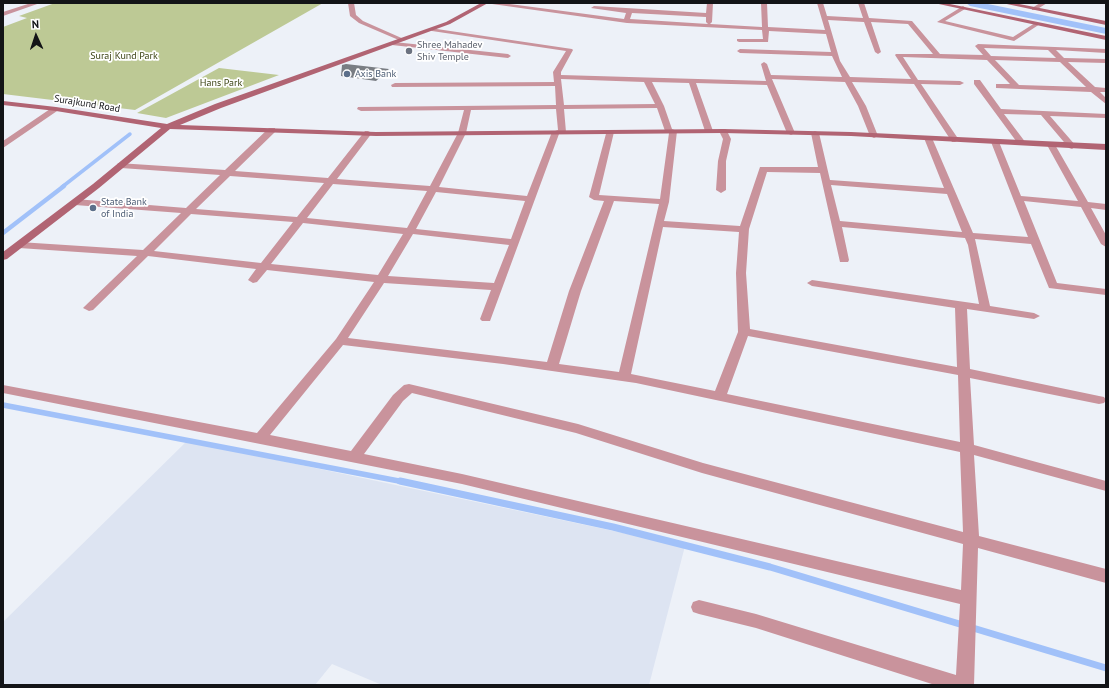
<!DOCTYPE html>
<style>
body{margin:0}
#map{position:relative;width:1109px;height:688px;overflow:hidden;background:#edf1f8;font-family:"PT Sans",sans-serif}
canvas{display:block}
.frame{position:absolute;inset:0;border:4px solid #131417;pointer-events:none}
.north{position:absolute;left:16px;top:16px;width:40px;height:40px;-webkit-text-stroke:3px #fff;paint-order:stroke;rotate:357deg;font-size:11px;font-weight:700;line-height:16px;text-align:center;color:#131417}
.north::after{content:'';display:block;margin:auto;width:14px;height:18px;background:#131417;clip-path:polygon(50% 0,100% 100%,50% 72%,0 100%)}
</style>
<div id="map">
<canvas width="1109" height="688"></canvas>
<div class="frame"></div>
<div class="north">N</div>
</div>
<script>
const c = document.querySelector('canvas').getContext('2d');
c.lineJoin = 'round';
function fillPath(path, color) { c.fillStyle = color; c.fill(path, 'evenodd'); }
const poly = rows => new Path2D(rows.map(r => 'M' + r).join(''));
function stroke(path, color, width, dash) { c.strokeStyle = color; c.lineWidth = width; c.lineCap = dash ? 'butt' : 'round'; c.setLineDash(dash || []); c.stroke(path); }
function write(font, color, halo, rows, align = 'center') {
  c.font = font + ' "PT Sans",sans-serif'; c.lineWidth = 3.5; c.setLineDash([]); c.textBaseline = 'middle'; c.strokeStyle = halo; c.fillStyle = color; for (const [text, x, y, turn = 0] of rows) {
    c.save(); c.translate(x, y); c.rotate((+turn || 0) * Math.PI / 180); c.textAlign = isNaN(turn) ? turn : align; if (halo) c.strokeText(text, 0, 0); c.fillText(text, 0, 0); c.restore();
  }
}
fillPath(poly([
 [187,441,685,546,649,685,382,685,332,664,315,685,3,685,3,622]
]), '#dde4f2');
fillPath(poly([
 [55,3,323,3,135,110,3,94,3,27,27,18,19,16],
 [219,68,279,75,166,118,137,113]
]), '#bdc995');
stroke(poly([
 [62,187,130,134]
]), '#a1c1f9', 3.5);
stroke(poly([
 [3,233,64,186]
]), '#a1c1f9', 4.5);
stroke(poly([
 [3,405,404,482]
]), '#a1c1f9', 5.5);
stroke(poly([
 [400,481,613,527,770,567,1106,668]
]), '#a1c1f9', 7);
fillPath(poly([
 [966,3,983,3,1106,28,1106,34,970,6,966,3]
]), '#a1c1f9');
fillPath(poly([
 [346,64,389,69,376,81,341,76,342,65]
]), '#797d83');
fillPath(poly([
 [31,3,40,3,3,16,3,12,31,3],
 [348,3,354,3,356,15,363,21,406,40,401,41,359,23,350,16,348,3],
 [485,3,502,3,624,19,626,13,591,8,594,6,706,13,707,3,713,3,712,22,710,24,762,27,761,3,767,3,768,27,825,30,817,3,823,3,827,16,863,18,858,3,864,3,869,18,912,21,940,54,983,55,975,46,978,44,1106,49,1106,53,1056,50,1064,58,1106,59,1106,63,1068,62,1095,87,1106,88,1106,92,1100,92,1106,98,1106,104,1091,92,996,88,996,84,1010,84,987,60,903,57,918,80,960,81,964,83,960,85,921,84,959,140,955,142,952,142,914,84,852,82,866,106,878,136,874,138,870,136,858,106,845,82,772,79,795,133,791,135,787,133,767,85,696,83,713,131,709,133,705,131,689,83,652,82,664,106,672,129,677,131,669,202,664,221,740,226,760,167,818,167,811,133,815,131,819,133,830,180,944,188,924,138,928,136,932,138,973,233,1028,237,991,142,995,139,999,142,1021,196,1078,201,1047,145,1048,143,1054,143,1088,202,1106,204,1106,210,1091,208,1106,235,1106,247,1101,244,1081,207,1024,201,1057,283,1106,289,1106,295,1049,288,1031,244,975,239,990,306,1034,313,1040,316,1034,319,967,309,970,369,1099,396,1104,397,1106,400,1104,403,1099,404,970,378,974,445,1106,481,1106,491,974,455,979,536,1106,569,1106,583,978,548,974,685,935,685,756,628,699,614,693,612,691,607,693,602,699,600,756,614,956,675,960,604,462,484,3,393,3,385,257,433,336,339,374,282,267,270,257,282,253,283,248,280,256,269,148,256,93,310,89,311,83,308,85,306,137,256,19,248,14,245,19,242,143,250,181,213,75,205,70,202,75,199,186,208,220,175,121,168,117,165,118,163,225,170,269,128,275,128,275,132,235,171,328,178,365,131,368,131,372,133,337,179,430,186,458,133,464,110,361,111,357,109,358,107,556,105,555,86,392,87,391,85,395,83,554,82,553,72,566,51,432,31,429,29,430,28,572,49,573,50,561,72,561,75,766,81,761,64,764,62,767,64,771,75,842,77,832,56,740,53,737,51,740,49,831,52,826,34,769,31,768,42,739,42,737,41,737,39,763,39,762,30,627,23,485,3],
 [632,13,706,17,706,22,708,24,630,19,632,13],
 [828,20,864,22,875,52,878,54,881,52,871,22,908,24,933,54,896,54,895,55,911,79,850,77,840,61,828,20],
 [984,48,1048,50,1056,58,991,56,984,48],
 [995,60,1060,62,1086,87,1019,85,995,60],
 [561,79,644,82,655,104,564,105,561,79],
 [657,108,665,131,669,133,660,199,599,195,614,132,607,130,589,197,594,200,604,201,569,291,547,362,348,338,384,283,491,290,480,319,482,321,490,321,559,134,566,132,564,109,657,108],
 [556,109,558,130,552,132,527,196,439,187,466,133,471,110,556,109],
 [767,172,820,173,840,262,848,262,849,260,842,227,965,238,968,245,979,304,812,280,807,283,812,286,955,308,957,367,750,329,746,273,749,229,767,172],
 [230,176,324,183,297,217,196,209,230,176],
 [333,184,427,191,407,228,307,218,333,184],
 [831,185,947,194,962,232,840,221,831,185],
 [436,192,525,201,511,239,416,229,436,192],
 [614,201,659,204,619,372,559,364,581,291,614,201],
 [191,214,293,222,261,263,154,251,191,214],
 [303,223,403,234,378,275,271,264,303,223],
 [663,227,739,232,736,273,738,332,715,391,631,374,663,227],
 [413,234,509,245,494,283,388,276,413,234],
 [748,336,958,375,960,442,727,394,748,336],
 [343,345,503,364,636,383,960,452,963,532,703,463,578,424,409,384,404,385,393,395,351,451,270,435,343,345],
 [412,393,576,433,702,473,963,544,961,590,462,474,364,454,403,401,412,393],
 [1040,3,1047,3,1036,10,1032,10,1032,8,1040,3],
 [963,6,966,8,965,9,945,21,1013,37,1035,23,1040,24,1014,41,937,22,963,6],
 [394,42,508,54,511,56,508,58,392,45,392,43,394,42],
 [974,80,980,80,1001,109,1106,114,1106,118,1050,116,1076,146,1072,149,1069,148,1041,115,1004,114,1026,143,1025,145,1019,145,974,84,974,80],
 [53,107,60,109,3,148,3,141,53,107],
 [720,129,726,129,731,139,726,161,726,190,721,193,716,190,718,161,723,139,719,131,720,129]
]), '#c9939c');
fillPath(poly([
 [481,3,488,3,450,24,221,108,180,125,376,132,723,129,851,132,1106,144,1106,150,851,136,723,133,376,136,170,129,99,188,7,259,3,260,3,252,93,184,161,128,56,111,3,105,3,101,56,107,167,124,215,104,446,22,481,3],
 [934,3,945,3,1106,36,1106,40,934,3],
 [1002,3,1014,3,1106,21,1106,25,1002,3]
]), '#b16473');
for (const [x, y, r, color] of [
 [409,51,4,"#6b7280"],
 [347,74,4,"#5c6f8a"],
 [93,208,4,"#5c6f8a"]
]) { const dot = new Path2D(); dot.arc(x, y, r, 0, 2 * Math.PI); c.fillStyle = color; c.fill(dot); stroke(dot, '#fff', 1.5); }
write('10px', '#5b616d', '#fff', [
 ["Shree Mahadev",417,45],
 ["Shiv Temple",417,57]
], 'left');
write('10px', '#3b4313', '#fff', [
 ["Suraj Kund Park",124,56],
 ["Hans Park",221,83]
]);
write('10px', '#4e5e75', '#fff', [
 ["Axis Bank",355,74],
 ["State Bank",101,202],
 ["of India",101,214]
], 'left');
write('10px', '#131417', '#fff', [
 ["Surajkund Road",87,104,9]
]);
</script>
